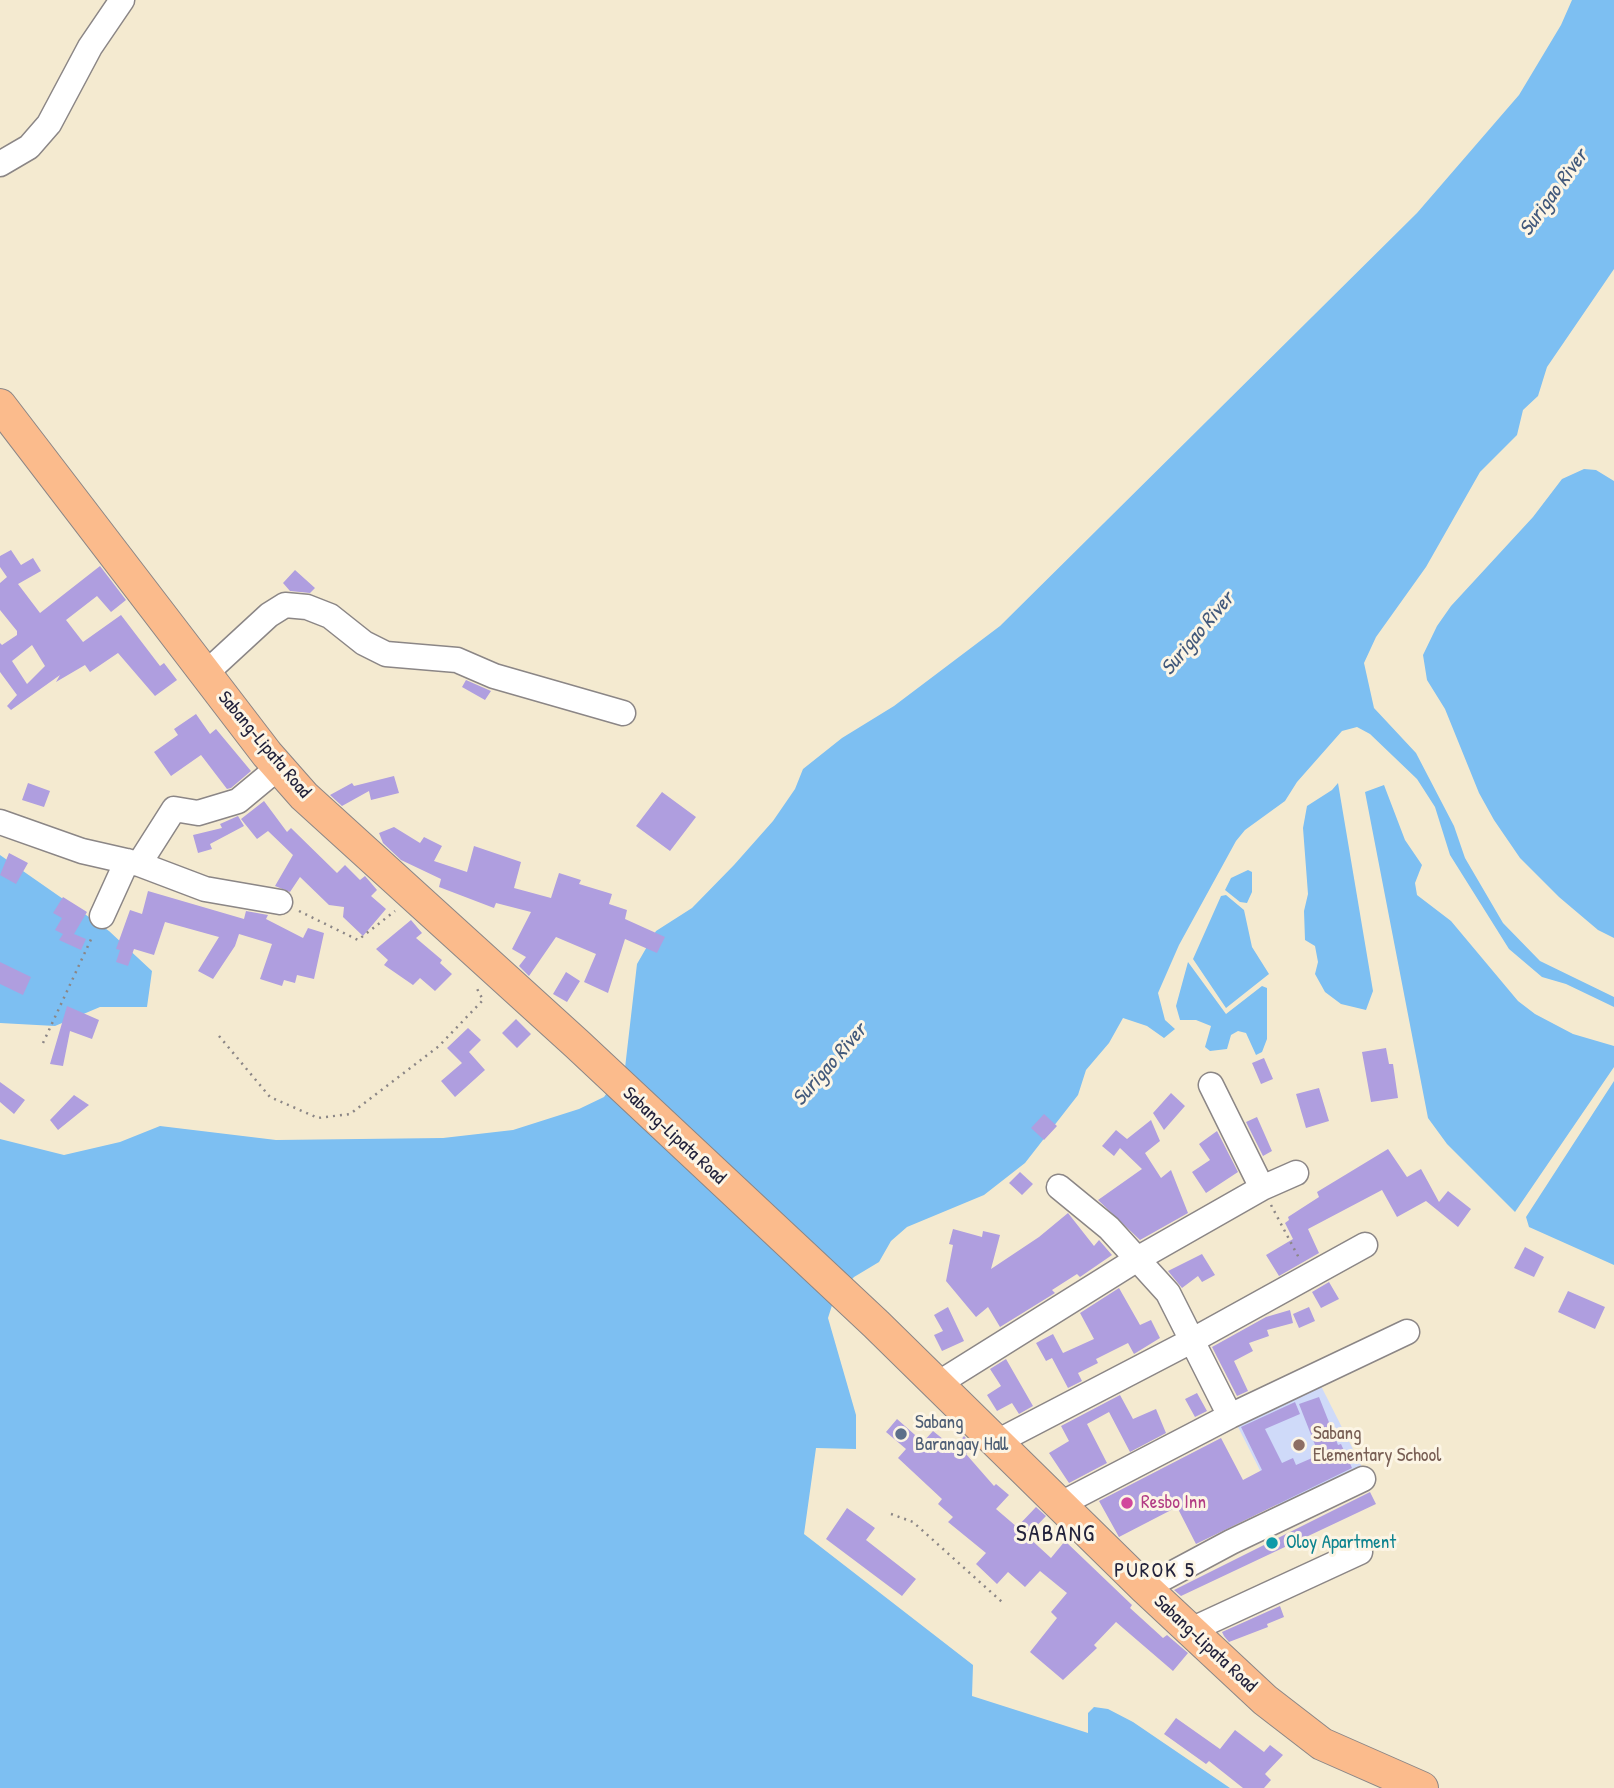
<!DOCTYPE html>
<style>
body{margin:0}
canvas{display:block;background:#f4ead0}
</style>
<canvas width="1614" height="1788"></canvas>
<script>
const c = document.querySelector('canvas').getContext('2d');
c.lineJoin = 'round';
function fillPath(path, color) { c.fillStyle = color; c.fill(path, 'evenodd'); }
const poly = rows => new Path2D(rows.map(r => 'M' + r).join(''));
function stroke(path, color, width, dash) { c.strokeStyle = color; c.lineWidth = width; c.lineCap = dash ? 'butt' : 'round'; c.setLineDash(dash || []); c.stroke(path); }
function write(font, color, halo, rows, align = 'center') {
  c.font = font + ' "Patrick Hand",sans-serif'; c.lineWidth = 6; c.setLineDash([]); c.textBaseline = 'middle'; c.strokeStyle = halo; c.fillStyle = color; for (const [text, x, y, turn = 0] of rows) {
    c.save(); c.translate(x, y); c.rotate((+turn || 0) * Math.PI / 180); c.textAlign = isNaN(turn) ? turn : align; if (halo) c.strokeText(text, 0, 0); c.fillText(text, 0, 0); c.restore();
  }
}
fillPath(poly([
 [1317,1378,1364,1471,1281,1512,1234,1419]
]), '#cfdaf9');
fillPath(poly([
 [1572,0,1614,0,1614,269,1547,367,1538,396,1523,410,1517,435,1480,472,1426,567,1376,637,1364,663,1374,708,1416,753,1454,826,1465,858,1503,923,1540,961,1614,997,1614,1007,1566,984,1542,977,1509,949,1450,855,1435,807,1417,779,1370,734,1357,727,1342,731,1297,782,1285,801,1245,830,1236,841,1179,945,1158,993,1165,1020,1175,1029,1164,1038,1147,1026,1123,1018,1109,1043,1086,1070,1078,1095,1025,1163,984,1195,907,1227,891,1241,879,1262,854,1277,834,1299,828,1318,856,1415,856,1449,816,1448,804,1534,973,1665,972,1696,1088,1733,1088,1713,1094,1707,1108,1709,1133,1722,1230,1788,0,1788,0,1139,64,1155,120,1142,160,1126,276,1140,443,1138,513,1130,579,1109,604,1097,625,1068,637,964,656,931,692,908,734,865,773,821,795,789,803,769,842,738,894,706,1000,626,1417,213,1519,95,1561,25],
 [1584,469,1596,470,1614,481,1614,938,1598,930,1559,897,1520,858,1494,820,1479,793,1445,709,1427,680,1423,655,1437,626,1451,606,1533,517,1562,479],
 [1338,783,1373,991,1366,1010,1341,1004,1325,992,1315,974,1318,962,1315,946,1305,940,1304,911,1308,894,1303,828,1307,806,1332,790],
 [1384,785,1405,840,1422,865,1415,883,1417,895,1451,921,1518,1001,1535,1014,1573,1034,1614,1046,1614,1067,1515,1212,1447,1144,1428,1118,1365,792],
 [0,855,109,931,152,971,147,1007,100,1007,55,1026,0,1023],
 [1248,870,1252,872,1252,892,1247,903,1240,902,1225,890,1231,878],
 [1226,895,1244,910,1252,947,1269,974,1226,1008,1193,959,1221,896],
 [1188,962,1226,1014,1262,986,1267,988,1267,1039,1262,1052,1256,1055,1246,1033,1238,1031,1231,1035,1227,1049,1210,1051,1205,1047,1211,1026,1196,1020,1180,1020,1176,1006],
 [1614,1081,1614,1265,1529,1227,1526,1217]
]), '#7dbff2');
fillPath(poly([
 [11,550,21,565,33,558,41,571,18,584,40,613,100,566,126,600,111,612,97,596,66,620,83,642,121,615,160,666,164,663,177,680,155,696,118,653,90,672,85,665,56,682,60,675,11,710,7,706,17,695,0,672,0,643,2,645,17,635,17,631,0,610,0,583,7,577,0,567,0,556],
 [32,645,45,666,27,684,12,661],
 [295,570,315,588,310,593,290,591,283,583],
 [466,680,491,691,485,700,462,687],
 [196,714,210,734,216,729,251,771,231,788,227,789,201,755,171,776,154,752,178,735,174,729],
 [394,776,399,793,371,800,369,791,342,806,330,795,352,783,354,786],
 [28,783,50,791,44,807,22,800],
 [662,792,696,817,670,851,636,826],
 [264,801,287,832,291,828,337,873,345,865,360,880,365,876,377,890,371,896,386,909,363,936,343,917,344,907,329,905,300,877,290,892,275,886,293,855,268,831,257,839,241,819],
 [238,816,244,826,210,844,212,849,198,853,193,835,222,828,220,824],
 [394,827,420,843,424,837,442,846,434,861,467,872,474,846,521,862,514,888,551,898,559,873,581,880,579,884,612,894,609,904,627,910,625,919,665,937,657,953,625,939,608,993,584,982,596,954,556,937,529,976,519,966,526,957,512,949,531,912,496,903,494,908,439,887,441,879,401,860,383,843,379,833],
 [9,853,28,863,16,884,0,875],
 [148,891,244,919,246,911,268,915,266,919,303,938,308,928,324,933,314,979,297,975,295,983,284,980,282,986,260,979,272,944,239,934,235,946,213,979,198,971,219,937,165,922,154,955,134,949,128,966,116,962,120,950,116,949,130,910,142,914],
 [63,897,87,912,74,934,86,939,81,950,59,940,63,934,55,930,62,918,53,913],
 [411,920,422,933,416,938,442,960,440,963,452,974,435,991,420,978,413,985,384,965,388,960,376,949],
 [0,962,31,977,23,995,0,984],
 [566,972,580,981,567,1002,553,994],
 [67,1006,99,1020,92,1039,70,1031,63,1066,50,1064],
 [516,1019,531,1034,517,1048,502,1033],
 [468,1028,481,1040,469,1052,485,1070,455,1097,441,1081,462,1063,447,1048],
 [1386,1048,1389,1064,1393,1064,1398,1098,1371,1102,1362,1052],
 [1264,1058,1273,1079,1261,1084,1252,1063],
 [0,1082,25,1100,14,1114,0,1102],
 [1319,1088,1329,1121,1306,1128,1296,1094],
 [1171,1093,1185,1106,1164,1130,1153,1113],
 [74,1095,89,1105,58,1130,50,1120],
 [1044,1114,1057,1126,1044,1140,1031,1128],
 [1257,1117,1272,1151,1263,1156,1246,1122],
 [1151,1120,1160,1141,1145,1153,1161,1178,1171,1170,1188,1213,1140,1240,1098,1200,1142,1169,1120,1148,1114,1156,1102,1146,1116,1130,1127,1139],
 [1217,1131,1238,1172,1206,1193,1192,1172,1210,1160,1199,1144],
 [1388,1149,1407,1177,1421,1169,1439,1202,1448,1191,1471,1209,1458,1227,1426,1201,1397,1217,1382,1190,1308,1229,1319,1253,1279,1276,1266,1255,1293,1239,1285,1223,1289,1220,1288,1217,1319,1197,1317,1192],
 [1020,1172,1033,1184,1022,1195,1009,1183],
 [1068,1213,1094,1246,1099,1240,1112,1255,1080,1277,1077,1274,1052,1290,1055,1293,1000,1327,988,1307,976,1317,946,1281,953,1245,949,1244,953,1229,982,1237,983,1231,1000,1235,991,1269,1039,1237],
 [1525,1247,1544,1257,1534,1277,1514,1268],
 [1202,1254,1215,1275,1202,1282,1198,1276,1182,1288,1168,1271],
 [1329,1282,1339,1299,1321,1308,1312,1292],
 [1119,1288,1140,1325,1151,1320,1160,1338,1134,1354,1128,1343,1096,1359,1098,1363,1078,1373,1082,1381,1068,1388,1052,1358,1046,1361,1036,1343,1053,1334,1063,1353,1094,1339,1080,1313],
 [1568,1291,1605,1307,1595,1329,1558,1312],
 [948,1307,964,1341,942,1351,934,1335,943,1331,934,1315],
 [1309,1307,1315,1321,1299,1328,1293,1314],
 [1290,1310,1293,1323,1267,1330,1269,1336,1249,1343,1253,1351,1234,1361,1248,1391,1237,1396,1212,1347,1266,1317],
 [1006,1359,1033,1406,1019,1414,1012,1403,997,1411,987,1395,1001,1386,990,1369],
 [1197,1393,1207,1411,1195,1417,1185,1399],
 [1120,1395,1133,1419,1156,1409,1166,1433,1130,1452,1109,1412,1087,1424,1107,1463,1069,1483,1049,1453,1069,1441,1061,1426],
 [1319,1397,1338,1445,1341,1444,1352,1468,1196,1544,1177,1507,1119,1537,1099,1501,1221,1438,1243,1480,1262,1470,1241,1427,1295,1402,1300,1414,1265,1429,1282,1463,1293,1458,1296,1465,1319,1455,1299,1404],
 [897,1419,923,1442,933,1431,954,1448,964,1436,974,1446,966,1454,994,1486,996,1484,1009,1495,996,1509,1017,1527,1036,1507,1046,1516,1027,1536,1051,1558,1065,1541,1132,1605,1130,1608,1163,1638,1167,1635,1188,1653,1173,1671,1116,1622,1094,1645,1097,1648,1063,1680,1030,1652,1057,1618,1051,1612,1067,1593,1040,1571,1025,1587,1008,1572,997,1584,976,1564,986,1553,948,1522,953,1517,938,1504,942,1499,898,1458,906,1449,886,1432],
 [1370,1492,1376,1504,1181,1596,1174,1590],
 [847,1508,875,1528,866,1540,916,1579,902,1596,826,1539],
 [1280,1606,1284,1617,1267,1624,1268,1627,1229,1642,1224,1636,1222,1632],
 [1176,1718,1220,1749,1235,1730,1264,1752,1270,1745,1283,1755,1265,1774,1271,1780,1264,1788,1243,1788,1209,1761,1206,1764,1164,1734]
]), '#af9edf');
const minor = poly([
 [0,164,29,147,49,124,90,47,122,0],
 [205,674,269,615,285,605,307,607,330,616,364,643,386,654,457,660,494,676,623,713],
 [0,822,82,851,139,864,205,889,280,902],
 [139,864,174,809,198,813,238,801,279,767],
 [102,916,127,861],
 [1211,1085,1262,1188],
 [1059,1187,1109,1228,1168,1293,1230,1416],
 [936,1385,1139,1258,1262,1188,1296,1173],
 [995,1443,1193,1340,1365,1245],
 [1059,1505,1230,1416,1407,1332],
 [1145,1588,1231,1542,1363,1479],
 [1191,1630,1360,1552]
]);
const major = poly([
 [0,405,267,754,304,796,577,1044,876,1324,1145,1588,1265,1700,1322,1744,1422,1788]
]);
stroke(minor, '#8b8686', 27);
stroke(major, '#8b8686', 34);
stroke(poly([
 [299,911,358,940,395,911],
 [219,1036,270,1097,318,1118,350,1114,439,1046,483,1000,475,985],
 [43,1043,93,935],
 [1271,1205,1299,1258],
 [891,1514,913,1522,1002,1602]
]), '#8b8686', 2.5, [2, 5]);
stroke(minor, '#fff', 24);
stroke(major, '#fbbb8c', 32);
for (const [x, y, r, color] of [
 [901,1434,7,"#5c6f8a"],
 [1299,1445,7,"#8d6e63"],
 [1127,1503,7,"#d1479c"],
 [1272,1543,7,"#0f9aa8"]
]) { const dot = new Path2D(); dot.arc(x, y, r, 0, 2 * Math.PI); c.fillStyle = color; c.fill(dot); stroke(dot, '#fcf5e5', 2.5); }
write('19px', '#22223b', '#fcf5e5', [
 ["Sabang-Lipata Road",264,745,50],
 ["Sabang-Lipata Road",674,1136,43],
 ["Sabang-Lipata Road",1205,1644,43]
]);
write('19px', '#4e5e75', '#fcf5e5', [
 ["Sabang",915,1423],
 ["Barangay Hall",915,1445]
], 'left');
write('19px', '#785e54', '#fcf5e5', [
 ["Sabang",1313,1434],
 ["Elementary School",1313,1456]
], 'left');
write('19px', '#b23c85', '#fcf5e5', [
 ["Resbo Inn",1141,1503]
], 'left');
write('19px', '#0d838f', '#fcf5e5', [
 ["Oloy Apartment",1286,1543]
], 'left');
write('italic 21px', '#42597b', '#fcf5e5', [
 ["Surigao River",1554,193,-54],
 ["Surigao River",1198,634,-50],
 ["Surigao River",830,1065,-49]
]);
c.letterSpacing = '2px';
write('21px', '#22223b', '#fcf5e5', [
 ["PUROK 5",1155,1571]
]);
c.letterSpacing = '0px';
c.letterSpacing = '2px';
write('23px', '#22223b', '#fcf5e5', [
 ["SABANG",1056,1535]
]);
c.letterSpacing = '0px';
</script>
